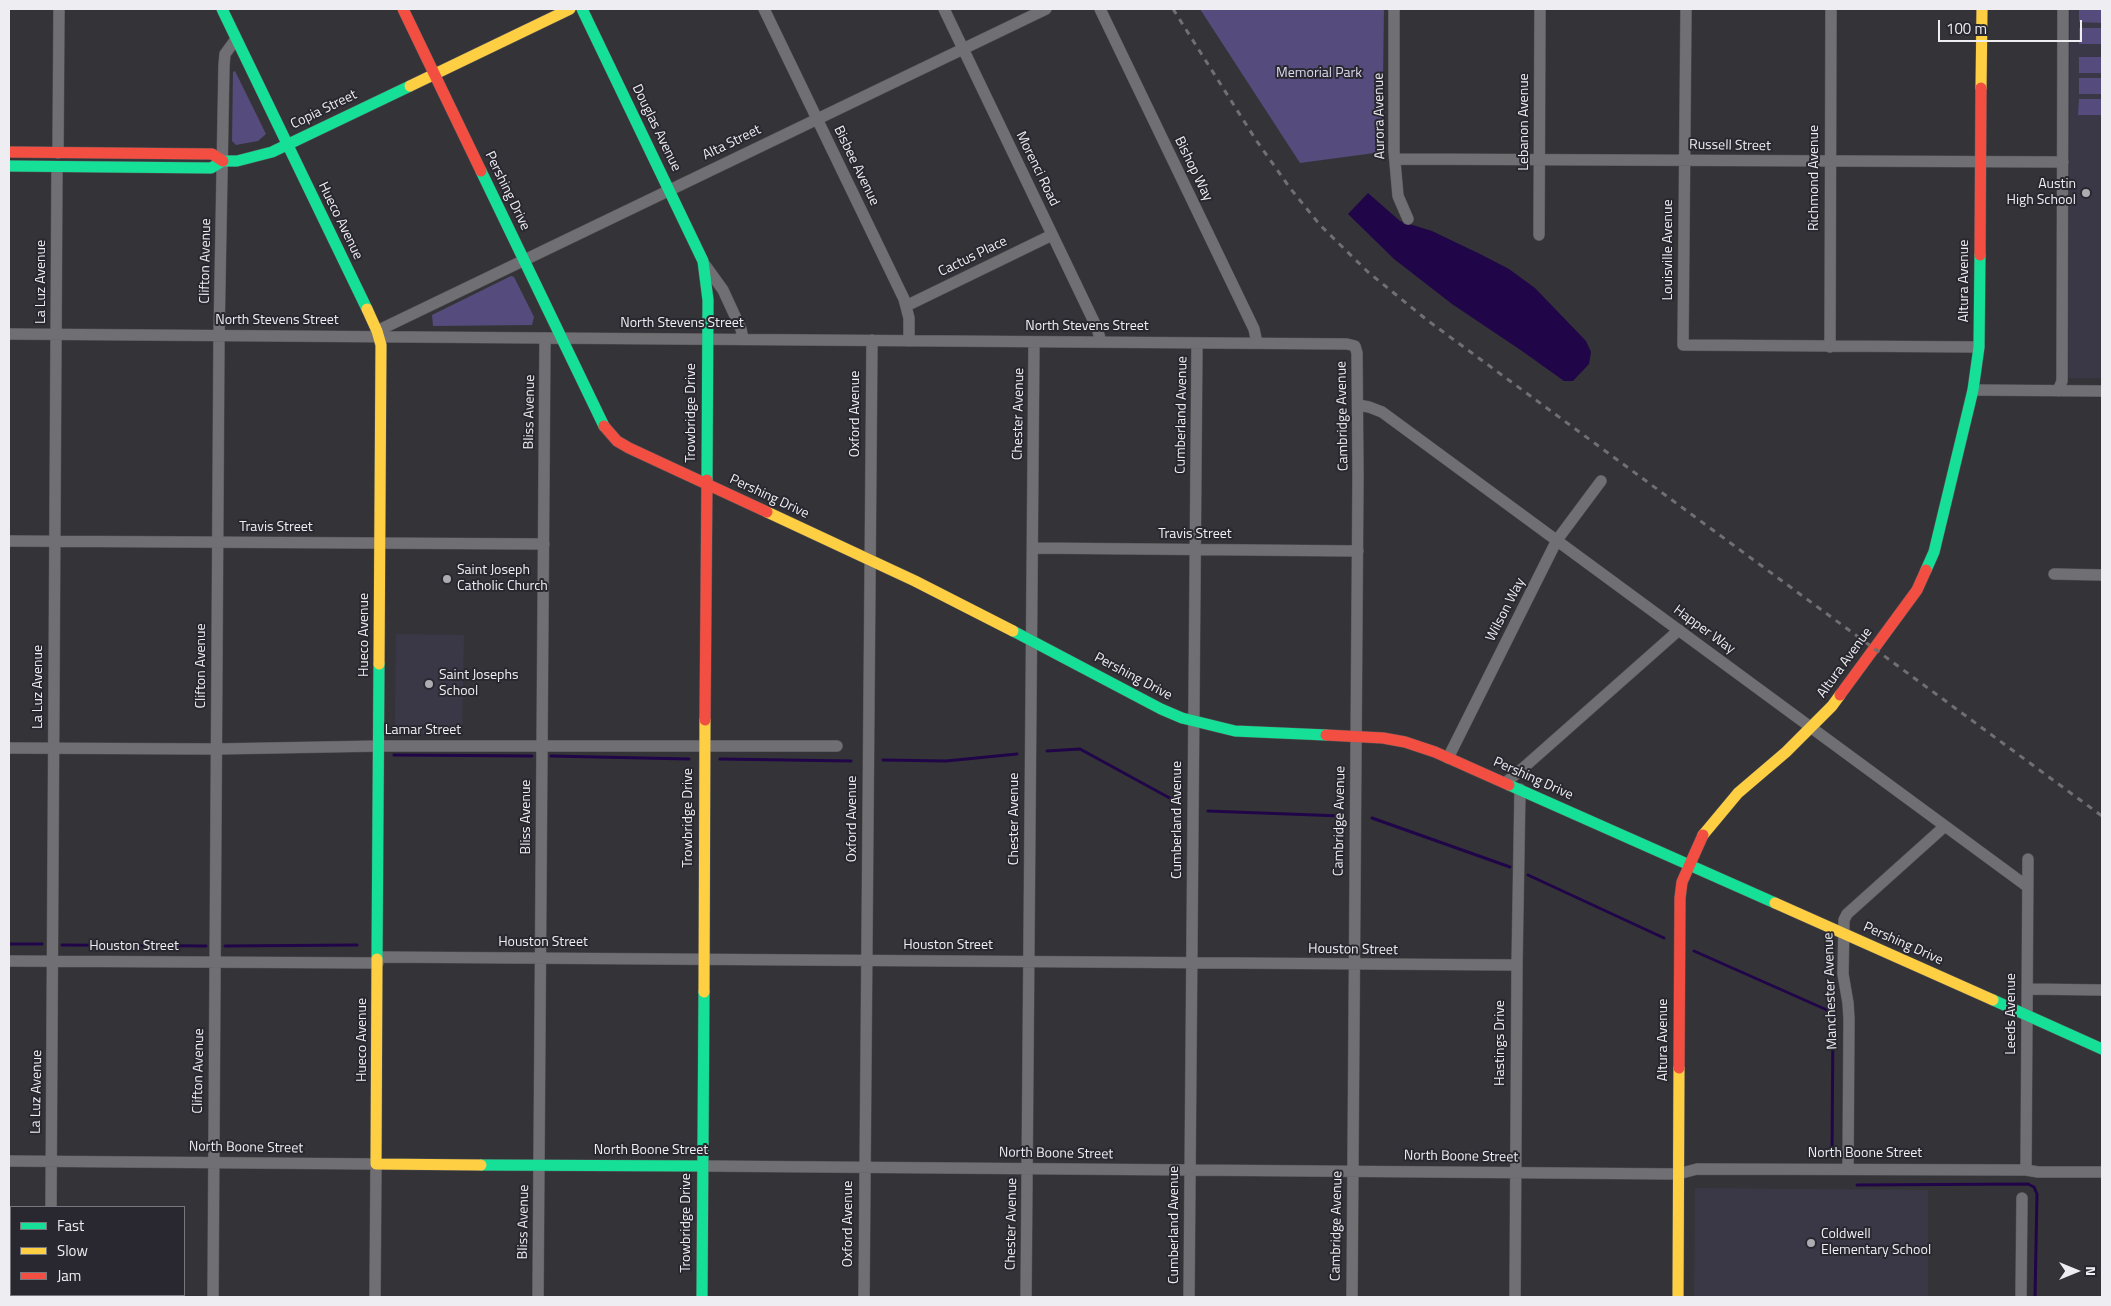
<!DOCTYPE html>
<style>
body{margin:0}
#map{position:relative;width:2111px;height:1306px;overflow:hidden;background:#343438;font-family:"Titillium Web",sans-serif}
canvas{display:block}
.frame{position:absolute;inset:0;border:10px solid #ededf2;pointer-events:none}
.legend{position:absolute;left:10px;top:1206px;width:175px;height:90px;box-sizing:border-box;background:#292830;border:1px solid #77777e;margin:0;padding:6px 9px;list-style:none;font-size:15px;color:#ededf2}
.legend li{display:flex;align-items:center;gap:10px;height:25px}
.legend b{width:25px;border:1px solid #77777e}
.north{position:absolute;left:2051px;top:1246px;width:50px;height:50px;-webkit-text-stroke:4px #292830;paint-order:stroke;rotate:90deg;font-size:14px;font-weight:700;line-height:20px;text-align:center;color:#ededf2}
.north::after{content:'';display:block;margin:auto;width:18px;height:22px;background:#ededf2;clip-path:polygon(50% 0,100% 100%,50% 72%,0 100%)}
.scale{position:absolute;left:1938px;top:20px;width:144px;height:22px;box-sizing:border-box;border:2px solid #ededf2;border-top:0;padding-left:6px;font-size:15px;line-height:18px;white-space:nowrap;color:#ededf2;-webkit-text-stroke:4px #292830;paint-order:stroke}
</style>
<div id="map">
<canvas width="2111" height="1306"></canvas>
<div class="frame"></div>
<ul class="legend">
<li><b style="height:6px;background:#16e098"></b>Fast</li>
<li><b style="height:6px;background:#ffcf43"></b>Slow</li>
<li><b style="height:6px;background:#f24e42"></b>Jam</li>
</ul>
<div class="north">N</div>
<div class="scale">100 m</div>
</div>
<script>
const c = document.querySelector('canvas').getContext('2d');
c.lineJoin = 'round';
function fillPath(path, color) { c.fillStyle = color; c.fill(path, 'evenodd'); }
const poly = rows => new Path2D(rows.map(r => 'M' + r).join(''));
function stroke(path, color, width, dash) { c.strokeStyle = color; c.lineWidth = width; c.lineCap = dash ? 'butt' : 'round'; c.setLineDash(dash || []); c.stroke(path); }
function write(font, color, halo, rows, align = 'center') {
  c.font = font + ' "Titillium Web",sans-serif'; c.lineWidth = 4; c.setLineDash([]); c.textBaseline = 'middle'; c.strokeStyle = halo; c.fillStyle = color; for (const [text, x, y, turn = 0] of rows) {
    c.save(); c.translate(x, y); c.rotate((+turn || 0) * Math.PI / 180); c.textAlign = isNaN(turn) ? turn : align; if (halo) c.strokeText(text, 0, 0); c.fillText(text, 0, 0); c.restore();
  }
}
fillPath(poly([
 [2070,9,2102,9,2102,378,2068,378],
 [396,634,464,635,462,734,395,734],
 [1695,1188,1928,1190,1928,1297,1694,1297]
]), '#3a3846');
fillPath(poly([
 [1200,9,1384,9,1382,152,1300,163],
 [2079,9,2102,9,2102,23,2079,22],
 [2079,28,2102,28,2102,44,2079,44],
 [2079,57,2102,57,2102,73,2079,73],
 [235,71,266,134,258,141,236,145,232,141,233,72],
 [2079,78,2102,78,2102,94,2079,94],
 [2079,99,2102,99,2102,115,2078,115],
 [511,276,514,277,534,317,532,325,433,326,432,315]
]), '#554b7c');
fillPath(poly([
 [1368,193,1400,221,1432,231,1480,254,1509,269,1535,288,1586,341,1591,352,1589,364,1573,381,1564,381,1522,351,1452,304,1394,259,1348,214]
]), '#200648');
stroke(poly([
 [1047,751,1080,749,1177,802],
 [394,755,532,756],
 [551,756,689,759],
 [720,759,851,761],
 [883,760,946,761,1017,754],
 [1208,811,1341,816],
 [1372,818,1510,867],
 [1528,875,1664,938],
 [9,944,42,944],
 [62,945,206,946],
 [225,946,357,945],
 [1694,951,1827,1010,1833,1017,1832,1156],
 [1857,1185,2028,1184,2034,1187,2037,1194,2035,1297]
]), '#200648', 3);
const street = poly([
 [764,9,904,299,909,318,909,341],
 [944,9,1097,328,1101,342],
 [1100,9,1254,329,1257,343],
 [1394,9,1394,151,1398,196,1408,219],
 [1686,9,1683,345,1979,347],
 [58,153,59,9],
 [1396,159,2063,162],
 [1539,235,1540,9],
 [705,265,723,290,741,329,743,339],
 [906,306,1052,235],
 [377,331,1046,9],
 [9,334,1347,344,1355,346,1357,353,1358,477,1352,1297],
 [1830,347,1831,9],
 [1973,390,2102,391],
 [2058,391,2062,381,2063,9],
 [1358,405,1369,407,1382,412,2028,887],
 [9,541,544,544],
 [1033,548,1358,551],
 [2054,574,2102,575],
 [9,748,217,749,380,746,837,746],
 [1448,758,1557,540,1601,481],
 [1505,783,1522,769,1679,630],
 [378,957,1517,965],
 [9,961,378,963],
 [2028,989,2102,990],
 [9,1161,376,1164,375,1297],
 [702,1166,1678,1174,1697,1169,2026,1170,2038,1172,2102,1172],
 [1848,1169,1849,1019,1848,1003,1843,974,1844,920,1847,914,1945,826],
 [2026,1170,2028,859],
 [51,1207,57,167],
 [50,1297,50,1295],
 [213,1297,219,336,224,65,225,54,236,39],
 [538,1297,545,338],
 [864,1297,872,340],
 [1026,1297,1034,342],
 [1189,1297,1197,343],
 [1515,1297,1517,965,1520,789],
 [2021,1297,2022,1198]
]);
const fast = poly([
 [222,9,367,309],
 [582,9,703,261,708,300,707,480],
 [9,166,211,168,223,161,237,161,272,152,410,86],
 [481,171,604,426],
 [1926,570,1934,552,1973,390,1979,347,1980,255],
 [1013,631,1161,709,1182,718,1235,731,1326,735],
 [1509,785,1775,903],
 [377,959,379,664],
 [1993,1000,2102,1049],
 [481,1165,702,1166],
 [702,1297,704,992]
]);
const slow = poly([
 [410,86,570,9],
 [1981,88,1982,9],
 [367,309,377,331,381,345,379,664],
 [767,512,915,581,1013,631],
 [1703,835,1738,793,1786,752,1832,706,1840,695],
 [1775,903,1993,1000],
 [377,959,376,1164,481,1165],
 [704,992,705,720],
 [1678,1297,1679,1068]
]);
const jam = poly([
 [403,9,481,171],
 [9,152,212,154,223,161],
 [1980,255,1981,88],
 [604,426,617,441,629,448,767,512],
 [1840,695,1917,590,1926,570],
 [705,720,707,480],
 [1326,735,1383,738,1405,742,1435,752,1509,785],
 [1679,1068,1680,898,1682,882,1703,835]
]);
stroke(street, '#535356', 12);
stroke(fast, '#535356', 12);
stroke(slow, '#535356', 12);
stroke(jam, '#535356', 12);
stroke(street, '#706f73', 11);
stroke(fast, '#16e098', 11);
stroke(slow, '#ffcf43', 11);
stroke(jam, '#f24e42', 11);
stroke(poly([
 [1173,9,1256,140,1290,188,1320,225,1368,272,1427,320,2102,816]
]), '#707072', 3, [6, 6]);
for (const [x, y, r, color] of [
 [2086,193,5,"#acacb1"],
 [447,579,5,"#acacb1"],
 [429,684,5,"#acacb1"],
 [1811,1243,5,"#acacb1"]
]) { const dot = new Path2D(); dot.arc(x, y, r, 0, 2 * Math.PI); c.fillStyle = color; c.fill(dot); stroke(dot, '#292830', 2); }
write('14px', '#dcdaef', '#292830', [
 ["Memorial Park",1319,74]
]);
write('14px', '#ededf2', '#292830', [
 ["Copia Street",324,110,-26],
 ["Aurora Avenue",1380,116,-91],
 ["Lebanon Avenue",1525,122,-90],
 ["Douglas Avenue",656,128,64],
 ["Alta Street",732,143,-26],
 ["Russell Street",1730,146,1],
 ["Bisbee Avenue",856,166,64],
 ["Morenci Road",1037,169,64],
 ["Bishop Way",1193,169,64],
 ["Richmond Avenue",1815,178,-90],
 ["Pershing Drive",507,191,64],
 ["Hueco Avenue",340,221,64],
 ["Louisville Avenue",1669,250,-90],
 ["Cactus Place",973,257,-26],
 ["Clifton Avenue",206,261,-89],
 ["Altura Avenue",1965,281,-90],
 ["La Luz Avenue",42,282,-90],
 ["North Stevens Street",277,321],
 ["North Stevens Street",682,324],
 ["North Stevens Street",1087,327],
 ["Bliss Avenue",530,412,-89],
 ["Trowbridge Drive",692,413,-90],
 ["Oxford Avenue",856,414,-90],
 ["Chester Avenue",1019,414,-89],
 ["Cumberland Avenue",1182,415,-89],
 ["Cambridge Avenue",1343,416,-91],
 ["Pershing Drive",769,497,25],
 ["Travis Street",276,528],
 ["Travis Street",1195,535],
 ["Wilson Way",1506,610,-63],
 ["Happer Way",1704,630,36],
 ["Hueco Avenue",365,635,-90],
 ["Altura Avenue",1845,663,-54],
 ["Clifton Avenue",202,666,-90],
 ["Pershing Drive",1133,677,28],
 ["La Luz Avenue",39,687,-90],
 ["Lamar Street",423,731],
 ["Pershing Drive",1533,779,24],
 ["Bliss Avenue",527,817,-90],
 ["Trowbridge Drive",689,818,-90],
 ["Oxford Avenue",853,819,-90],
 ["Chester Avenue",1015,819,-90],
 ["Cumberland Avenue",1178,820,-90],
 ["Cambridge Avenue",1340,821,-89],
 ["Houston Street",543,943],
 ["Pershing Drive",1903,944,24],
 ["Houston Street",948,946],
 ["Houston Street",134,947],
 ["Houston Street",1353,950,1],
 ["Manchester Avenue",1831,991,-92],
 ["Leeds Avenue",2012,1014,-90],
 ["Hueco Avenue",363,1040,-90],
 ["Altura Avenue",1664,1040,-90],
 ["Hastings Drive",1501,1043,-90],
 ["Clifton Avenue",199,1071,-89],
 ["La Luz Avenue",37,1092,-89],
 ["North Boone Street",246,1148,1],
 ["North Boone Street",651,1151],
 ["North Boone Street",1056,1154,1],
 ["North Boone Street",1865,1154],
 ["North Boone Street",1461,1157,1],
 ["Bliss Avenue",524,1222,-89],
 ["Trowbridge Drive",687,1223,-90],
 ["Oxford Avenue",849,1224,-90],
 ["Chester Avenue",1012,1224,-89],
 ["Cumberland Avenue",1175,1225,-90],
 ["Cambridge Avenue",1337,1226,-89]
]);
write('14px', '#ededf2', '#292830', [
 ["Austin",2076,185,"right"],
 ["High School",2076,201,"right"],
 ["Saint Joseph",457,571],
 ["Catholic Church",457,587],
 ["Saint Josephs",439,676],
 ["School",439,692],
 ["Coldwell",1821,1235],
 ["Elementary School",1821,1251]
], 'left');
</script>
